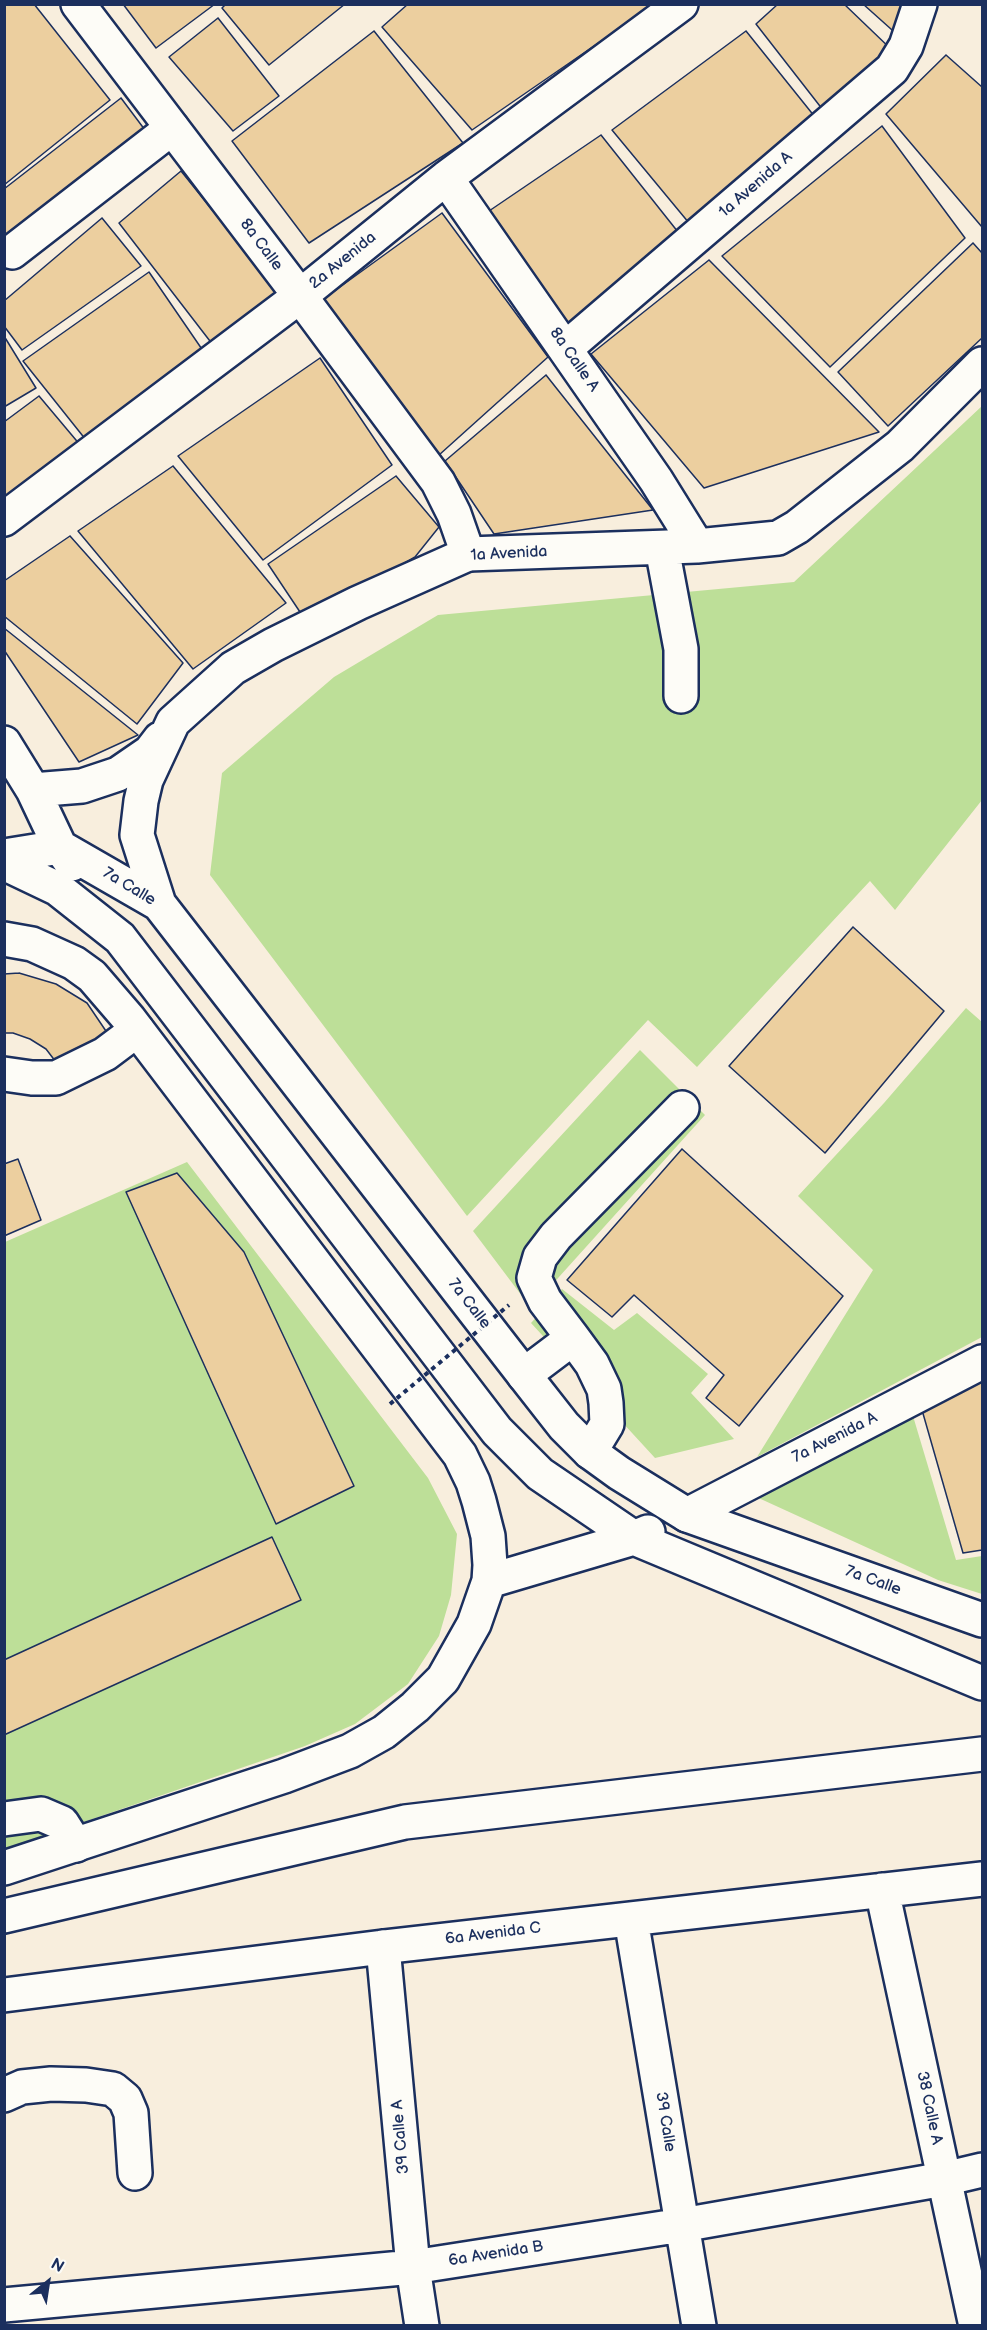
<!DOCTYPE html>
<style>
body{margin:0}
#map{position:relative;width:987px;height:2330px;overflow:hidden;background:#f8eedd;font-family:"Balsamiq Sans",sans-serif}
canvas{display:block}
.frame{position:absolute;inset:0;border:6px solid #1b2f5e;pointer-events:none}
.north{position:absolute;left:18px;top:2252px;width:60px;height:60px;-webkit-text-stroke:4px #fdfcf7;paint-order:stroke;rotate:30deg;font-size:16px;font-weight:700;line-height:24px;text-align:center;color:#1b2f5e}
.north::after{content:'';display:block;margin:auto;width:21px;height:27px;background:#1b2f5e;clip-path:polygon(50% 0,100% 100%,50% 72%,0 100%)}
</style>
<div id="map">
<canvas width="987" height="2330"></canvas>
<div class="frame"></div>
<div class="north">N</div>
</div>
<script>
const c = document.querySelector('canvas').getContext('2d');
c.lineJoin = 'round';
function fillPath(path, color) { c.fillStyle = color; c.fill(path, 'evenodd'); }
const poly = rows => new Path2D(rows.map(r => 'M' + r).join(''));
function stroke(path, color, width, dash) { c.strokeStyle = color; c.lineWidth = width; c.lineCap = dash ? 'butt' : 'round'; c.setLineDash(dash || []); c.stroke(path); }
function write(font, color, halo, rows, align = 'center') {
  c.font = font + ' "Balsamiq Sans",sans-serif'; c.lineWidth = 6; c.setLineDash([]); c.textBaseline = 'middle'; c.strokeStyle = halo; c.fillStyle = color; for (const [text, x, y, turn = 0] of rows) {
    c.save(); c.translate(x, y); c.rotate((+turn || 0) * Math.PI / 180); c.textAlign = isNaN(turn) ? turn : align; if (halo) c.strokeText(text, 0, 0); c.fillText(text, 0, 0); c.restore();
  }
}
fillPath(poly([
 [982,406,982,800,895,910,870,881,697,1067,648,1020,467,1216,210,875,222,773,334,677,438,615,794,582],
 [966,1008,982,1022,982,1337,757,1457,873,1270,798,1196,884,1103],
 [640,1050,705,1115,531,1308,473,1231],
 [187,1162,428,1478,457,1534,451,1595,439,1636,408,1684,355,1724,305,1746,5,1849,5,1242],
 [562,1289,614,1330,637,1313,708,1374,691,1393,734,1439,655,1458,531,1323],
 [913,1416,956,1560,982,1556,982,1594,938,1580,752,1495]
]), '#bddf98');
const building = poly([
 [4,4,34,4,110,100,4,185,4,4],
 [123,4,215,4,156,48,123,4],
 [226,4,345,4,269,65,222,8,226,4],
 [408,4,655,4,472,130,382,27,408,4],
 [778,4,844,4,894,52,823,110,756,24,778,4],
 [863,4,912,4,901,38,863,4],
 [218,18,279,96,233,131,169,57,218,18],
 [374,31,463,143,309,243,232,141,374,31],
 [746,31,815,117,689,223,612,130,746,31],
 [946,55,982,87,982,227,886,114,946,55],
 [121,98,151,138,4,244,4,189,121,98],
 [882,126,965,238,830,367,722,256,882,126],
 [601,135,682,237,568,325,489,211,601,135],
 [181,171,284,299,213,345,119,223,181,171],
 [442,213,548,357,439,455,322,300,442,213],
 [102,218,141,266,22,350,4,326,4,301,102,218],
 [973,243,982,253,982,338,888,426,838,372,973,243],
 [709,260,879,432,704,488,591,354,709,260],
 [149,272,208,358,86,440,23,361,149,272],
 [4,336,36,388,4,407,4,336],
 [320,358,392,465,263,560,178,456,320,358],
 [546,375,653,510,494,534,445,461,546,375],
 [39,396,81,446,4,503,4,422,39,396],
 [173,466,286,603,193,669,78,531,173,466],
 [396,476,439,527,415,557,306,621,268,564,396,476],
 [70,536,183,663,137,724,4,616,4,581,70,536],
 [4,628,138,735,79,762,4,650,4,628],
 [853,927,944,1011,825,1153,729,1066,853,927],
 [19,973,56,984,87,1003,110,1037,59,1066,46,1049,30,1039,13,1033,4,1033,4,974,19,973],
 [682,1149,843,1296,739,1426,706,1398,724,1375,634,1295,612,1317,567,1280,682,1149],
 [18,1159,41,1220,4,1236,4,1164,18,1159],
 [177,1173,244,1252,354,1486,276,1524,126,1192,177,1173],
 [982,1379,982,1550,963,1553,922,1410,982,1379],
 [272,1537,301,1600,4,1735,4,1660,272,1537]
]);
fillPath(building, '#eccf9f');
stroke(building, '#1b2f5e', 1.5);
const minor = poly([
 [446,178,656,480,697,546],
 [12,252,172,128],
 [300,296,446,178,681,4],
 [566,348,892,69,906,46,920,4],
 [662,548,681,649,681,696],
 [468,554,697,546,778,538,797,527,900,446,982,364],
 [4,1074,32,1078,56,1078,105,1054,137,1030],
 [573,1338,545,1301,534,1278,540,1257,556,1236,682,1108],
 [524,1375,573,1338,592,1364,604,1389,606,1403,607,1424,590,1452],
 [687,1515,982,1362],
 [4,1819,41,1814,62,1823,76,1845],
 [882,1890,976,2326],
 [631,1919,699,2326],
 [383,1947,413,2267,422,2326],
 [4,1995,383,1947,982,1879],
 [4,2095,22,2087,51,2084,86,2085,113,2089,125,2099,131,2113,135,2173],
 [4,2305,413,2267,682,2225,944,2179,982,2170]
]);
const major = poly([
 [78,4,300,296,438,482,454,514,468,554,358,603,273,645,233,668,173,722,146,780,141,801,137,835,159,904],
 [4,519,300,296],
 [4,743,33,790,60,847,72,864],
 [33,790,82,786,118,774,150,752,160,739],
 [4,856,60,847,159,904,524,1375,564,1426,590,1452,619,1473,687,1515,982,1620],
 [4,863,58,889,120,938,497,1431,540,1474,634,1538,982,1683],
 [4,939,32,944,74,963,92,976,129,1019,460,1455,473,1482,479,1501,488,1536,490,1565,489,1581,474,1624,443,1679,415,1707,384,1732,350,1751,284,1776,4,1868],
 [489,1581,634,1538,648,1532]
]);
const highway = poly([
 [4,1916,405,1822,982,1754]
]);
stroke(minor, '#1b2f5e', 38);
stroke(major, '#1b2f5e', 38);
stroke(highway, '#1b2f5e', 38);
stroke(minor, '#fdfcf7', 33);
stroke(major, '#fdfcf7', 33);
stroke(highway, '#fdfcf7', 33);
stroke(poly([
 [390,1404,509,1305]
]), '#1b2f5e', 4, [4.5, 4.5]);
write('16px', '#1b2f5e', '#fdfcf7', [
 ["1a Avenida A",756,185,-41],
 ["8a Calle",261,245,53],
 ["2a Avenida",343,261,-39],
 ["8a Calle A",574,360,55],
 ["1a Avenida",509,554,-3],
 ["7a Calle",129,887,31],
 ["7a Calle",469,1304,52],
 ["7a Avenida A",835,1438,-27],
 ["7a Calle",873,1581,20],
 ["6a Avenida C",493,1934,-7],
 ["38 Calle A",929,2108,78],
 ["39 Calle",665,2122,81],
 ["39 Calle A",401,2137,-95],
 ["6a Avenida B",496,2254,-9]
]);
</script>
